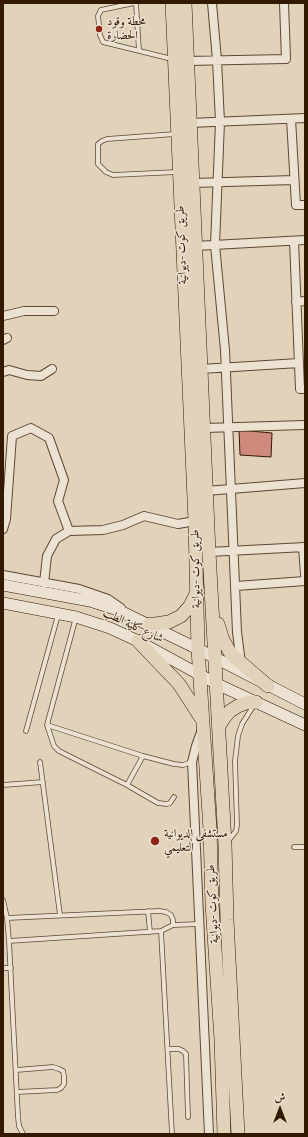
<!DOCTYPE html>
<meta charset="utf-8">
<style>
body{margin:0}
#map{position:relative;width:308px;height:1137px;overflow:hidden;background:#e1d3ba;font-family:"Gentium Book Plus",Amiri,serif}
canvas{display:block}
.frame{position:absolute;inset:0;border:4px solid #331802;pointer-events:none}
.north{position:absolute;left:260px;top:1089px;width:40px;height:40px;-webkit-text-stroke:3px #ece2d2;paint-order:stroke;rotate:0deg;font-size:11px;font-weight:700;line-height:16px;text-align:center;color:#331802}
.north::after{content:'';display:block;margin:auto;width:14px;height:18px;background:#331802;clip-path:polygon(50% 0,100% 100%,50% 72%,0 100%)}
</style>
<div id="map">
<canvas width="308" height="1137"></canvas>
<div class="frame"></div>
<div class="north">ش</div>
</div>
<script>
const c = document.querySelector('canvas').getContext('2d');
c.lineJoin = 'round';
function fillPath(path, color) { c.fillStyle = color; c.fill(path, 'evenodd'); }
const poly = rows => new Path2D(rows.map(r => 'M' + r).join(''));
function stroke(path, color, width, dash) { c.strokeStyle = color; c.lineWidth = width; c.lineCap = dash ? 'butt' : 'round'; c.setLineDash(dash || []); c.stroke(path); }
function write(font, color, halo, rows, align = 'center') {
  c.font = font + ' "Gentium Book Plus",Amiri,serif'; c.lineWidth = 3; c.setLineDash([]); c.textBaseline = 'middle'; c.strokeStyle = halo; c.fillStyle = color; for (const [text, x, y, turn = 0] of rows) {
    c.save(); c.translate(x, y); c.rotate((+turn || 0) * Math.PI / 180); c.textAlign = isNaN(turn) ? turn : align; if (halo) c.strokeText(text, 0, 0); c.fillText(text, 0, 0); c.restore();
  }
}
const building = poly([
 [239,430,272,433,271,457,240,455,239,430]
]);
fillPath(building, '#ce8b7d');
stroke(building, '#331802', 1);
const service = poly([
 [134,3,101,10,98,16,100,35,103,42,172,59],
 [136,3,139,51],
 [175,134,107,139,102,141,98,144,98,164,106,172,113,175,177,172],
 [76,617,47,725,54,746,59,751,127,785,158,803,167,804,170,803,174,797],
 [47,725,143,756,174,764,183,765,192,762],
 [26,731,58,615],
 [40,762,60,915],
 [3,785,43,782],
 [127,785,143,756],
 [228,841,236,831,237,825,235,761,238,736,242,724,254,705],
 [294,847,305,847],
 [3,900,7,918,9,941,18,1117,19,1126,23,1134],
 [148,911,150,932],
 [7,918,159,911,166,912,171,915,173,920,173,925,161,931,9,941],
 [173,925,199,924],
 [161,931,172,1134],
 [3,968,11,968],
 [168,1049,179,1049,183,1051,186,1054,188,1117],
 [16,1070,53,1067,59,1069,63,1071,64,1076,64,1084,61,1088,57,1090,17,1092]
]);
const minor = poly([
 [212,3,217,60,220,122,215,245,225,350,237,632,241,663],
 [187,61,286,59,284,3],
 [291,119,296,205,305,205],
 [190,123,305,118],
 [193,183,294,180],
 [294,241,300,389,305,389],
 [195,246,305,240],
 [296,302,305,301],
 [3,316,24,311,54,311],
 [3,340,7,338],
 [201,369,299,363],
 [3,372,9,370,27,375,41,376,52,369],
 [204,428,305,425],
 [206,491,305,483],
 [3,529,6,519,12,436,31,428,49,438,64,480,58,501,69,531],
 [303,547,305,575],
 [209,552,305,547],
 [3,575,79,589,108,599,121,608],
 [44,583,47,556,56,539,69,531,103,530,123,525,144,516,178,524,195,521],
 [236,586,305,581],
 [201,732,196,746,192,762,209,1134]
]);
const secondary = poly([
 [3,585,90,601,118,610,198,649,305,704],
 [3,603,76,617,110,628,138,641,217,684,305,725]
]);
const primary = poly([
 [172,3,195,521,198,649,210,829,212,904,221,1039,224,1134],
 [185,3,209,552,225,844,227,920,238,1134],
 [149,624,155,624,169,622,181,616,190,606,196,594],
 [218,624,223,640,231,654,268,686],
 [138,641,179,684,201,718],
 [219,726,224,718,230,711,238,706,246,703,256,702]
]);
stroke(service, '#5e4730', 5.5);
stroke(minor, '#5e4730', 10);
stroke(secondary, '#331802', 12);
stroke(primary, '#331802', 14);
stroke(service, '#ece2d2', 4);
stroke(minor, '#ece2d2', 8);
stroke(secondary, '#ece2d2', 11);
stroke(primary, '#e1d3ba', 13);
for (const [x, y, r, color] of [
 [99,29,4,"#8f2418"],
 [155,841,5,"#8f2418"]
]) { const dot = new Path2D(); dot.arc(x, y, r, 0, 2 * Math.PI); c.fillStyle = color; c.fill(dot); stroke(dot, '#ece2d2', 1.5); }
write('12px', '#331802', '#ece2d2', [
 ["محطة وقود",107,22],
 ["الحضارة",107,36],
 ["مستشفى الديوانية",164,834],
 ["التعليمي",164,848]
], 'left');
write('12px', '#331802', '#ece2d2', [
 ["طريق كوت -ديوانية",182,245,-92],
 ["طريق كوت -ديوانية",196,569,-91],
 ["شارع كلية الطب",133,626,25],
 ["طريق كوت -ديوانية",213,904,-93]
]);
</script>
